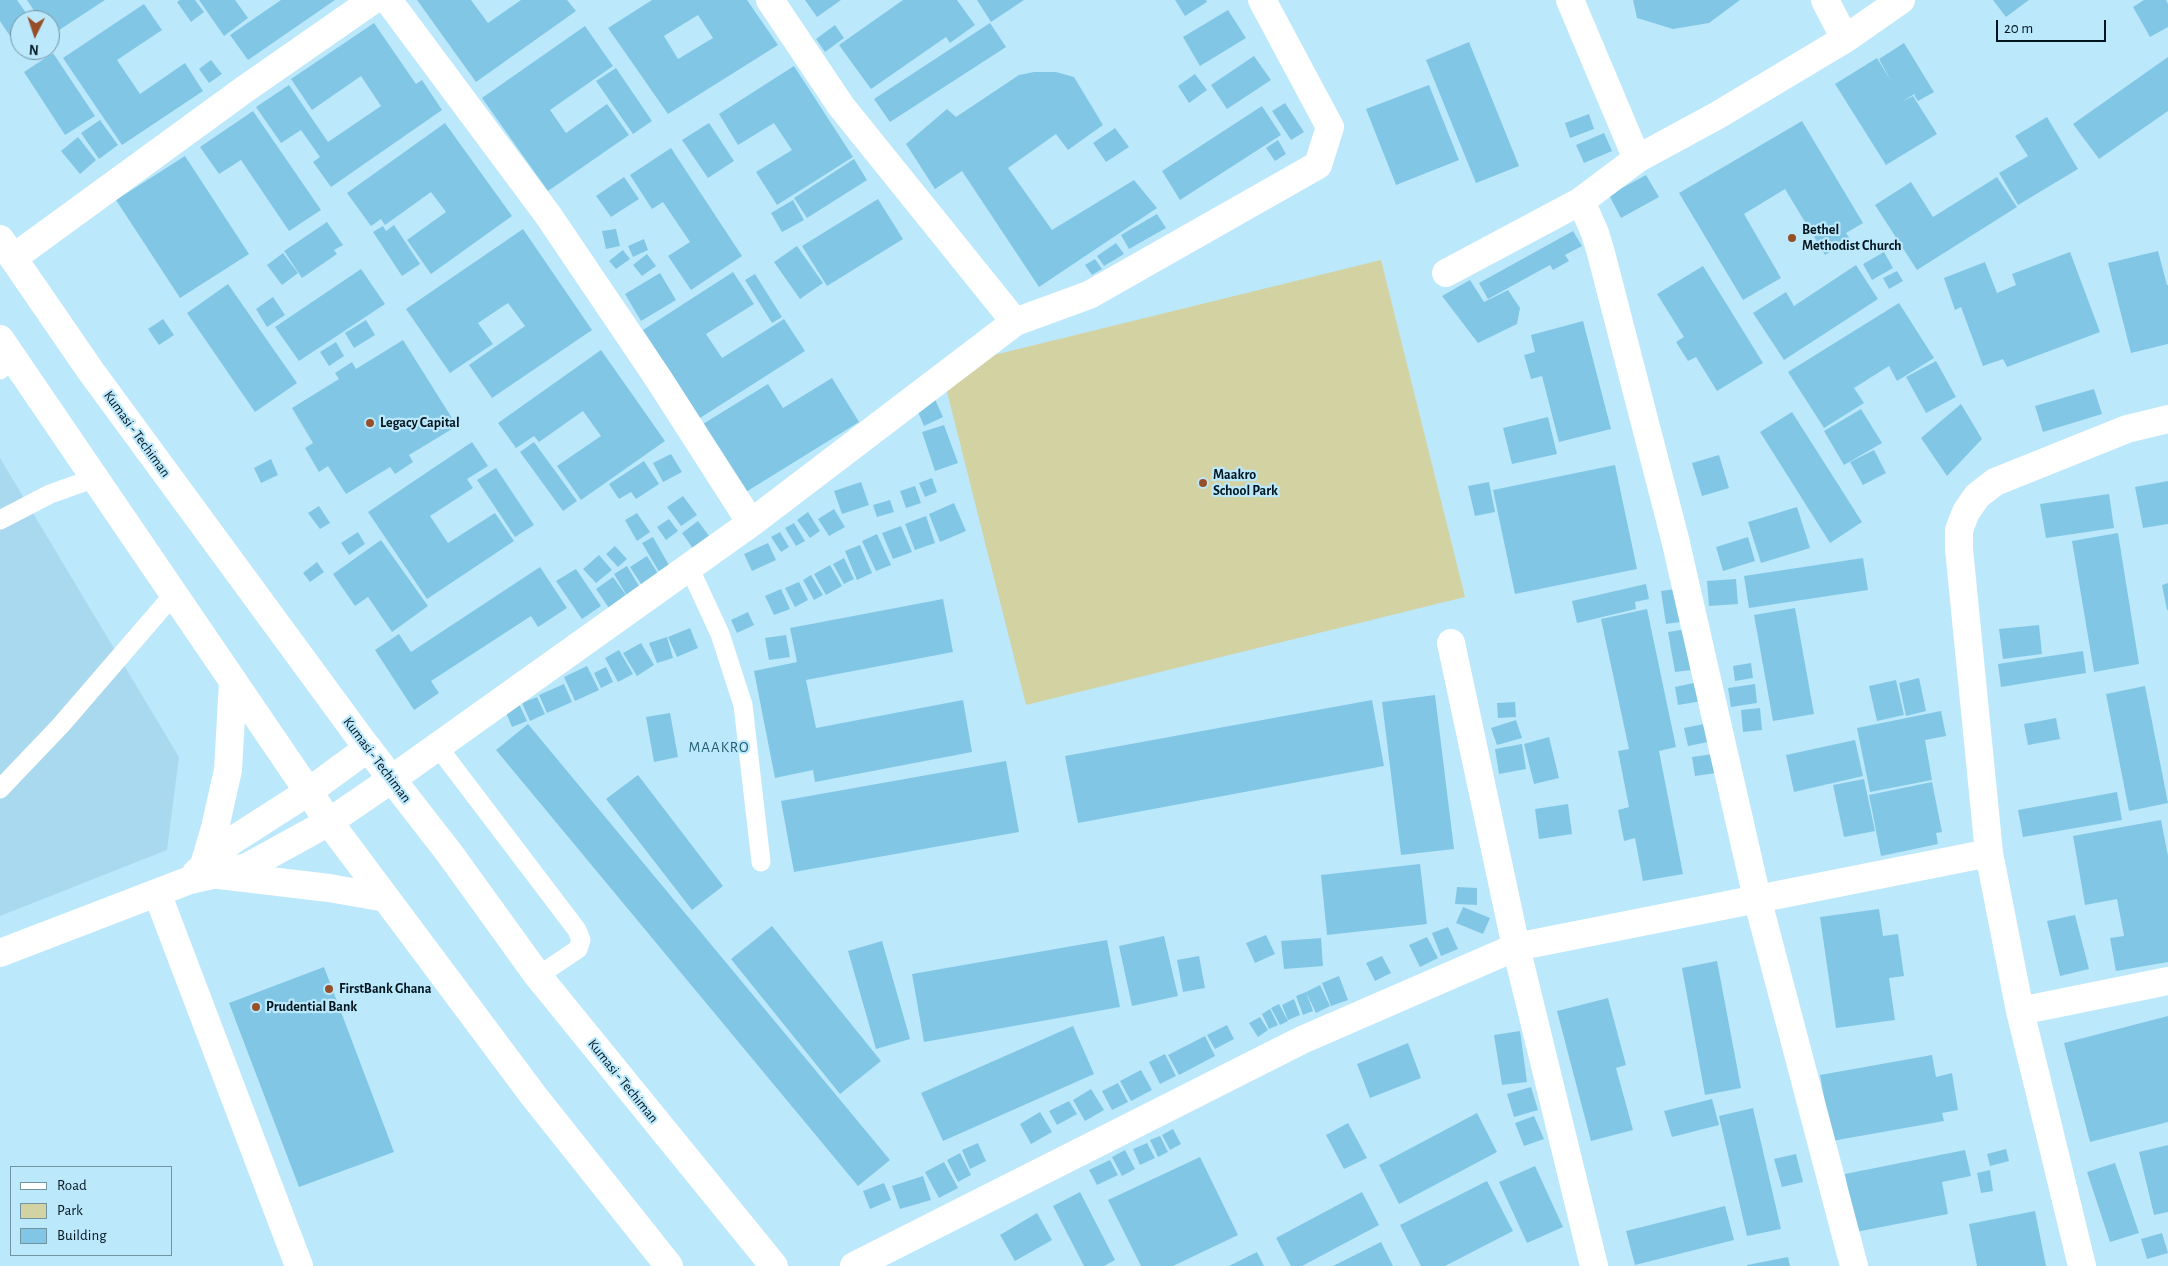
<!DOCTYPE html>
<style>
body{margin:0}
#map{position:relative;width:2168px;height:1266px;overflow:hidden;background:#bce8fc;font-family:"Alegreya Sans",sans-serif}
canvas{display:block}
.legend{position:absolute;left:10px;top:1166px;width:162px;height:90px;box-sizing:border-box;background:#bce8fc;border:1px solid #7194a3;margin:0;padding:6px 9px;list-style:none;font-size:15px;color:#00151e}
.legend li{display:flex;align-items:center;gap:10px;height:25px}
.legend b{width:25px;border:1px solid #7194a3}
.north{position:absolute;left:10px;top:10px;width:50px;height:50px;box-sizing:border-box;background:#bce8fc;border:1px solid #7194a3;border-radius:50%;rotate:184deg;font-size:14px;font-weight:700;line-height:20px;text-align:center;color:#00151e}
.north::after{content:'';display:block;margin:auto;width:18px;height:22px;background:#964f28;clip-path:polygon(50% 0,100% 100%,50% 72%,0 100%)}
.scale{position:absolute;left:1996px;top:20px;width:110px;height:22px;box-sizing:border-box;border:2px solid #00151e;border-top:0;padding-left:6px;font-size:15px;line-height:18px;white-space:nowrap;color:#00151e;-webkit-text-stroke:4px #bce8fc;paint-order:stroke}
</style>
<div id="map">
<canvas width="2168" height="1266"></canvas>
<ul class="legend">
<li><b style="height:6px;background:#fff"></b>Road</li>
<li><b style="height:14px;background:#d3d2a3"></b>Park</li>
<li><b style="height:14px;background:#81c7e5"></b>Building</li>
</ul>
<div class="north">N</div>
<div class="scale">20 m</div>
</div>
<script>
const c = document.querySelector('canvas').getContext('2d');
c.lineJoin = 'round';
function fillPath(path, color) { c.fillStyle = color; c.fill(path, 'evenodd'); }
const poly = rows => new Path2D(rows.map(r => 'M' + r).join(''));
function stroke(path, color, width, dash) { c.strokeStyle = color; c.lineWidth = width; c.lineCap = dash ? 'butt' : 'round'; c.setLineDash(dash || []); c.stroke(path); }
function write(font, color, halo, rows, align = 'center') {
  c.font = font + ' "Alegreya Sans",sans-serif'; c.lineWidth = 4.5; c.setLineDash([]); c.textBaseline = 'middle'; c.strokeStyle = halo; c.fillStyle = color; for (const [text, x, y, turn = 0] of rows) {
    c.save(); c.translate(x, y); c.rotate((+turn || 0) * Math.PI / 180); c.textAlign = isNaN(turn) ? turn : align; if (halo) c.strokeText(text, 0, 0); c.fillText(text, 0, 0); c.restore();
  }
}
fillPath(poly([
 [0,458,179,757,167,850,0,916]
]), '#a9d9ef');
fillPath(poly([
 [1381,260,1465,597,1026,705,941,368]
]), '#d3d2a3');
fillPath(poly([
 [0,0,17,0,31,20,20,20,20,50,28,50,22,54,0,21],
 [27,0,105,0,50,36,50,20,40,20],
 [180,0,195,0,204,12,191,22,177,2],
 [199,0,235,0,248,18,224,36],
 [281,0,335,0,248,60,230,35],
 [417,0,471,0,488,23,521,0,567,0,576,11,476,82],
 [652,0,747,0,778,45,668,114,608,28],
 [698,15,713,38,678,59,664,36],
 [805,0,841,0,817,17],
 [903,0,957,0,975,25,950,43,946,37,871,89,839,45],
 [977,0,1024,0,991,22],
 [1175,0,1206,0,1207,2,1185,16],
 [1633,0,1740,0,1709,23,1673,29,1637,18],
 [1993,0,2029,0,2006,17],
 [2144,0,2166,0,2168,4,2168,27,2150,37,2133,7],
 [144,4,162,30,117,60,140,94,185,63,203,91,122,145,63,58],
 [1228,10,1246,38,1200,66,1183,37],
 [374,23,416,84,422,80,442,110,331,187,313,162,320,157,301,130,281,143,256,107,289,85,328,142,381,106,361,76,312,110,291,79],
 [990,23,1006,47,890,122,874,99],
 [835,25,844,38,825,52,816,39],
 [585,26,613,66,550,110,566,133,607,104,629,135,548,191,482,98],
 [1469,42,1519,166,1476,183,1426,60],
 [1904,43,1934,92,1918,101,1914,95,1916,93,1903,101,1913,96,1937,134,1886,165,1835,84,1877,58,1891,81,1879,59],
 [53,53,95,116,65,135,24,72],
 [1254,56,1271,80,1227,109,1211,85],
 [2168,57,2168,111,2099,159,2073,124],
 [211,60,222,74,209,83,199,69],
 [794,66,853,157,777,205,756,172,792,150,774,123,738,145,719,114],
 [616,68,652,121,633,134,596,81],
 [1034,72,1056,72,1074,77,1103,125,1068,150,1056,134,1008,168,1052,230,1134,180,1157,208,1039,287,962,171,935,189,906,144,947,109,956,117,1019,75],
 [1195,74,1207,90,1189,103,1178,86],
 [1429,85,1459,160,1396,185,1366,109],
 [1285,103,1304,132,1291,140,1272,111],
 [1262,106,1281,135,1180,200,1162,171],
 [253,111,321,210,289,231,241,160,219,174,200,147],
 [1589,114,1594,129,1570,138,1565,123],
 [2047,117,2078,169,2018,205,1999,173,2028,156,2015,136],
 [100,120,118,145,99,159,81,133],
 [1802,121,1863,223,1846,233,1850,239,1825,255,1785,189,1744,214,1781,278,1743,300,1679,193],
 [445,123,512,216,431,274,407,240,446,212,431,192,385,225,381,219,371,226,347,193],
 [709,123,734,161,708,178,682,140],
 [1115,128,1129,147,1106,162,1093,143],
 [1604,133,1612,151,1584,163,1576,145],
 [78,137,96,160,80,174,61,151],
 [1278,140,1286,154,1275,161,1266,148],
 [671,148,742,256,691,290,668,256,690,242,663,202,652,209,630,175],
 [185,156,249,254,180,298,116,200],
 [854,159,867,180,807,218,794,198],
 [1646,175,1659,197,1621,218,1609,195],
 [624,177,639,199,611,217,596,196],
 [1997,177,2017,207,1917,270,1875,205,1911,182,1933,217],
 [878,199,903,239,827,286,802,246],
 [793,200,804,220,782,232,771,213],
 [1157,214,1166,228,1129,249,1121,235],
 [327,222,343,245,334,250,337,254,302,278,284,251],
 [394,225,420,264,402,276,373,232,383,226,386,231],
 [523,229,592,330,492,398,469,365,525,326,508,303,478,323,493,344,450,373,406,309],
 [616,229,620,246,606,249,602,231],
 [1573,231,1582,246,1565,255,1569,261,1553,270,1550,265,1488,299,1479,283],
 [644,239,648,250,633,257,628,246],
 [1116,243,1124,254,1104,266,1097,256],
 [797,246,823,283,800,299,774,262],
 [623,250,630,259,616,269,609,261],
 [2158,251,2167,285,2168,285,2168,344,2131,353,2108,263],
 [1884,252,1893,268,1872,280,1863,264],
 [2070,252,2100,332,2007,367,2003,359,1983,366,1961,307,1955,310,1944,278,1985,262,1997,293,2016,285,2012,274],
 [283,253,298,273,282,285,267,265],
 [647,254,656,266,642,276,633,265],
 [1095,259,1102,269,1092,275,1085,265],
 [1856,265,1878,299,1784,360,1753,313,1786,292,1794,306],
 [1703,266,1763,363,1717,391,1696,357,1688,361,1676,342,1684,337,1657,294],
 [361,269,385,304,299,361,275,327],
 [1897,271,1903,281,1889,289,1883,278],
 [733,272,754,304,706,334,722,358,784,319,805,351,700,418,643,330],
 [660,273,676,300,641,321,625,294],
 [755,274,782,317,772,323,745,280],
 [1470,280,1484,302,1508,290,1520,308,1517,324,1478,343,1442,296],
 [228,284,297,383,255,412,187,313],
 [273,297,285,315,267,327,256,309],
 [1899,303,1934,358,1897,381,1889,366,1854,388,1864,403,1824,428,1788,372],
 [163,319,174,335,159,345,148,329],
 [366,320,375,335,354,348,345,333],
 [1583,321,1611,429,1559,442,1542,376,1531,379,1524,355,1535,352,1531,335],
 [403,340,457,426,409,455,413,462,395,474,390,467,346,494,328,466,319,472,305,448,313,443,292,408,339,379,335,373,352,362,356,369],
 [336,342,344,356,329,366,320,352],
 [601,350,665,441,581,500,557,466,601,436,583,411,539,442,534,436,516,448,498,423],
 [1936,361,1956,397,1926,413,1906,377],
 [832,378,859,422,741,495,698,427,768,384,783,408],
 [2094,389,2102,414,2043,432,2035,406],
 [933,395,943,417,924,426,914,402],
 [1961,404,1982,439,1947,476,1921,438],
 [1861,409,1882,443,1844,465,1824,431],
 [1792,412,1862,522,1830,543,1760,432],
 [1548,417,1557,454,1512,464,1503,428],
 [944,425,958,463,935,471,922,432],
 [472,442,488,466,467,479,473,488,430,516,448,543,495,513,514,541,427,599,368,512],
 [534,442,577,501,563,511,520,452],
 [1874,450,1886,473,1863,485,1850,462],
 [671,454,682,472,663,482,653,463],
 [1719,455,1729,488,1702,496,1692,463],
 [271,459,278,475,261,483,254,468],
 [644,461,659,484,636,499,631,492,619,499,609,484],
 [1615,465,1637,569,1515,594,1493,490],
 [496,468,534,525,515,537,477,480],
 [932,478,937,492,925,497,919,483],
 [2168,481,2168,524,2143,528,2135,487],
 [861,482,869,505,842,514,834,491],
 [1489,482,1495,512,1475,516,1468,486],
 [915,486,921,503,906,508,900,491],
 [2109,494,2114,528,2046,538,2040,504],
 [683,496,697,515,681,526,667,507],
 [890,500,894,512,877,517,873,505],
 [954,503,966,531,940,542,929,514],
 [319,506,330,523,320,529,308,513],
 [1797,507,1810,548,1761,563,1748,522],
 [834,509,845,527,829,536,818,519],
 [808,512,820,531,810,538,797,520],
 [637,513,650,532,637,541,625,520],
 [926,516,935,543,915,550,905,524],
 [669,519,678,531,666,540,657,527],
 [698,521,715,544,699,557,682,533],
 [794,523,805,541,796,546,785,528],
 [901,526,912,552,893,559,882,533],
 [358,532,365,544,349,555,341,543],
 [780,532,789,547,781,552,771,537],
 [2118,533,2139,664,2094,672,2072,541],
 [877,534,891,565,876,571,862,541],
 [653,537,674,574,664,580,642,543],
 [1748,537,1755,561,1723,571,1716,547],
 [381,540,428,606,392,632,368,597,355,606,333,574],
 [768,543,776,560,752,571,744,554],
 [860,545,872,573,857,580,845,551],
 [615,546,627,559,618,567,606,554],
 [599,555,612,570,596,583,583,569],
 [647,556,662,580,645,590,630,567],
 [844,558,854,579,844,584,833,564],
 [1863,558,1868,590,1749,608,1744,576],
 [317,562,324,572,310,582,303,573],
 [830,565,842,586,826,595,814,574],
 [627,566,642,591,629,599,614,574],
 [540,567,567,608,538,627,531,616,431,681,439,693,414,710,375,650,399,634,411,652],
 [576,569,601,606,582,619,556,581],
 [811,575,823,595,814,600,803,580],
 [613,577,626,595,609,608,596,589],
 [1736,579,1738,604,1709,606,1707,581],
 [799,582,808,600,795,607,785,588],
 [2168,583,2168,610,2167,610,2162,585],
 [1646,584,1649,599,1635,602,1636,609,1577,623,1572,601],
 [1683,588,1688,621,1666,624,1661,591],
 [781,589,790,609,774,615,765,596],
 [943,599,953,652,806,680,816,728,963,700,972,752,815,782,813,770,775,778,754,671,797,662,790,628],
 [1795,608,1814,714,1773,721,1754,615],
 [1647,609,1676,747,1659,751,1683,874,1643,881,1635,838,1624,841,1618,810,1629,807,1618,751,1629,749,1601,619],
 [748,612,754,625,737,633,731,620],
 [2039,625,2042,654,2003,659,1999,629],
 [690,628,698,648,677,657,668,637],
 [1693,628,1699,669,1675,672,1668,632],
 [786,635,790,657,769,660,765,638],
 [667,637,673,658,657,663,649,643],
 [641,643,654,665,637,676,623,653],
 [619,650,633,674,618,682,605,658],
 [2083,651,2086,673,2001,687,1998,664],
 [1751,663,1753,678,1735,681,1733,666],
 [587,666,599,690,575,701,564,677],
 [606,667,613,682,601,688,594,673],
 [1919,678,1926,711,1906,716,1899,683],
 [1896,680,1904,715,1877,721,1869,686],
 [1698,682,1702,701,1678,705,1675,687],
 [564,684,572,702,547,713,539,695],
 [1755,684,1757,703,1731,707,1728,688],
 [2145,686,2168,803,2129,811,2106,694],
 [1435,695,1454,849,1401,855,1382,702],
 [537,697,545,714,530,721,522,703],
 [1372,700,1384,766,1078,823,1065,756],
 [1515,702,1516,717,1498,718,1497,703],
 [519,704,527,721,512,727,505,710],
 [1760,708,1762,730,1743,732,1741,710],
 [1941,711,1946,736,1925,740,1932,780,1870,792,1857,728],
 [670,713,678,757,654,762,646,717],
 [2056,718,2060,739,2028,745,2024,724],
 [1516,720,1522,738,1497,745,1491,728],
 [1709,723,1713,741,1688,746,1684,728],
 [528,724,890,1160,858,1186,496,750],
 [1549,737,1559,778,1534,784,1524,744],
 [1855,740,1863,776,1794,792,1786,755],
 [1522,744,1526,769,1499,774,1495,749],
 [1713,754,1716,773,1695,776,1692,757],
 [1006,761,1019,832,794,872,781,801],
 [638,775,723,886,692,910,606,799],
 [1864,779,1875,831,1844,837,1833,785],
 [1932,782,1942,832,1936,833,1938,844,1881,856,1869,795],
 [2117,792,2122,820,2023,837,2018,810],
 [1568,804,1572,834,1539,839,1535,809],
 [2161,820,2168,856,2168,962,2116,971,2110,938,2124,936,2117,899,2085,905,2073,836],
 [1420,864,1427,924,1327,935,1321,875],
 [1457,887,1477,888,1477,905,1455,904],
 [1463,907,1490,918,1483,934,1456,923],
 [1879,909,1883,936,1898,934,1904,976,1889,978,1895,1020,1836,1028,1820,917],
 [2075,915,2089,969,2060,976,2047,921],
 [772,926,881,1061,840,1094,731,959],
 [1448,927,1458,949,1441,956,1432,933],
 [1266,935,1275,954,1255,963,1246,943],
 [1164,936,1178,996,1132,1006,1119,946],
 [1427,937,1438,958,1420,967,1409,945],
 [1321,938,1323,966,1284,969,1281,941],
 [1107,940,1120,1007,924,1042,912,974],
 [882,941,910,1039,876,1049,848,951],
 [1199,956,1205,988,1183,992,1177,960],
 [1382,956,1391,973,1375,981,1366,963],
 [1717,961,1741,1088,1705,1095,1682,968],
 [324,967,394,1152,299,1187,229,1003],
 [1339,976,1348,1000,1331,1006,1322,983],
 [1320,985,1330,1006,1316,1013,1306,992],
 [1306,992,1313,1011,1303,1015,1296,996],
 [1608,998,1626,1065,1616,1068,1633,1130,1591,1141,1557,1011],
 [1294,999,1300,1015,1288,1020,1282,1005],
 [1279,1004,1288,1021,1280,1025,1271,1008],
 [1270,1009,1278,1025,1269,1029,1262,1014],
 [2168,1016,2168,1122,2090,1142,2064,1043],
 [1260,1017,1268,1030,1258,1037,1249,1023],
 [1227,1025,1234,1039,1215,1049,1207,1035],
 [1073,1026,1094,1074,943,1141,921,1093],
 [1520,1031,1527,1082,1502,1085,1494,1035],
 [1205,1036,1215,1056,1179,1075,1168,1055],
 [1408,1043,1421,1078,1370,1098,1357,1064],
 [1165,1054,1176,1076,1160,1084,1149,1062],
 [1932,1055,1936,1077,1952,1073,1958,1110,1942,1113,1944,1121,1832,1141,1820,1075],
 [1141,1070,1152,1090,1131,1101,1120,1081],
 [1118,1083,1128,1102,1112,1110,1102,1091],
 [1531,1087,1538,1110,1514,1117,1507,1094],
 [1091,1089,1104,1110,1085,1121,1073,1100],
 [1712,1099,1719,1125,1672,1137,1664,1111],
 [1069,1101,1077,1114,1057,1125,1049,1111],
 [1753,1108,1781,1229,1747,1236,1719,1116],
 [1040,1112,1052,1132,1031,1144,1020,1124],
 [1477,1113,1497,1152,1399,1204,1379,1165],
 [1534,1116,1544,1139,1524,1146,1515,1123],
 [1348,1123,1367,1158,1344,1169,1326,1135],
 [1173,1129,1181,1144,1170,1150,1162,1135],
 [1160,1136,1168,1152,1158,1157,1150,1140],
 [978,1143,986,1161,970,1169,962,1150],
 [1147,1143,1155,1158,1140,1165,1133,1149],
 [2168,1145,2168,1212,2154,1215,2139,1152],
 [2006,1149,2009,1161,1990,1166,1987,1154],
 [1125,1150,1135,1169,1122,1176,1112,1157],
 [1965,1150,1971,1176,1942,1182,1948,1214,1856,1232,1845,1174],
 [960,1153,971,1175,958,1182,947,1160],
 [1796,1154,1803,1182,1782,1187,1774,1159],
 [1200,1157,1238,1235,1173,1266,1141,1266,1108,1200],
 [1110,1160,1118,1175,1097,1185,1089,1170],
 [944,1162,958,1188,939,1198,925,1172],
 [2115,1163,2139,1233,2110,1242,2087,1172],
 [1535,1166,1563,1227,1527,1243,1499,1182],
 [1990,1170,1993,1191,1981,1193,1977,1173],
 [923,1176,931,1200,900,1209,892,1186],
 [1487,1181,1513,1231,1445,1266,1421,1266,1400,1225],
 [884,1183,891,1200,870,1209,863,1191],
 [1080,1192,1115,1260,1104,1266,1084,1266,1053,1206],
 [1362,1192,1379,1225,1302,1266,1291,1266,1276,1238],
 [1725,1206,1734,1240,1635,1265,1626,1231],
 [2035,1211,2046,1266,1977,1266,1969,1224],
 [1037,1213,1052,1240,1015,1261,1000,1235],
 [2162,1233,2168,1253,2147,1259,2141,1239],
 [1381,1242,1393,1266,1333,1266],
 [1257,1252,1264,1266,1229,1266],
 [1788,1257,1790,1266,1747,1266,1747,1265]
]), '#81c7e5');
stroke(poly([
 [0,370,13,358],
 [0,520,50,494,95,478],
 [689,567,720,634,743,705,761,862],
 [438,747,577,930,581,940,578,949,538,976],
 [0,789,61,725,174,594]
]), '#fff', 19);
stroke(poly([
 [388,0,548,215,658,378,751,523],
 [770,0,841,106,1015,322,1089,295,1318,165,1330,127,1262,0],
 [1570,0,1637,159],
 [1825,0,1845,39],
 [1581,201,1595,233,1601,253,1675,539,1757,898,1854,1266],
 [13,258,245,89,373,0],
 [1446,273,1581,201,1637,159,1718,115,1845,39,1901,0],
 [1451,643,1516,947,1594,1266],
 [392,779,751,523,1015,322],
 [1989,853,1959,549,1959,530,1966,512,1977,496,1995,482,2127,429,2168,419],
 [157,893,299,1266],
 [2020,1011,2168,981],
 [854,1266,1302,1040,1516,947,1989,853,2020,1011,2082,1266]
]), '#fff', 28);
stroke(poly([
 [196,873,230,842,308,792,368,748],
 [0,953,190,880,247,867,329,822,392,779]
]), '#fff', 28);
stroke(poly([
 [0,239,90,370,363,742,450,854,538,976,774,1266],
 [0,339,329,822,533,1095,669,1266],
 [204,865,215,828,228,770,233,682],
 [211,874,329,888,386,898]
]), '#fff', 28);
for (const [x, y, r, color] of [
 [1792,238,5,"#964f28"],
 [370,423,5,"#964f28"],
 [1203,483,5,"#964f28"],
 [329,989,5,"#964f28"],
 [256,1007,5,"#964f28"]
]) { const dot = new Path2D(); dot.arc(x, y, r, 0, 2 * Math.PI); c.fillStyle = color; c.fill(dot); stroke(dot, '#bce8fc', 2); }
write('bold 14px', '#00151e', '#bce8fc', [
 ["Bethel",1802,230],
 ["Methodist Church",1802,246],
 ["Legacy Capital",380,423],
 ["Maakro",1213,475],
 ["School Park",1213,491],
 ["FirstBank Ghana",339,989],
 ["Prudential Bank",266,1007]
], 'left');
write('14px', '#00151e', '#bce8fc', [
 ["Kumasi - Techiman",137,434,54],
 ["Kumasi - Techiman",377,760,53],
 ["Kumasi - Techiman",623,1081,51]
]);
c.letterSpacing = '1px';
write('15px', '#1e5a71', '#bce8fc', [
 ["MAAKRO",719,747]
]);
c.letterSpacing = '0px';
</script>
